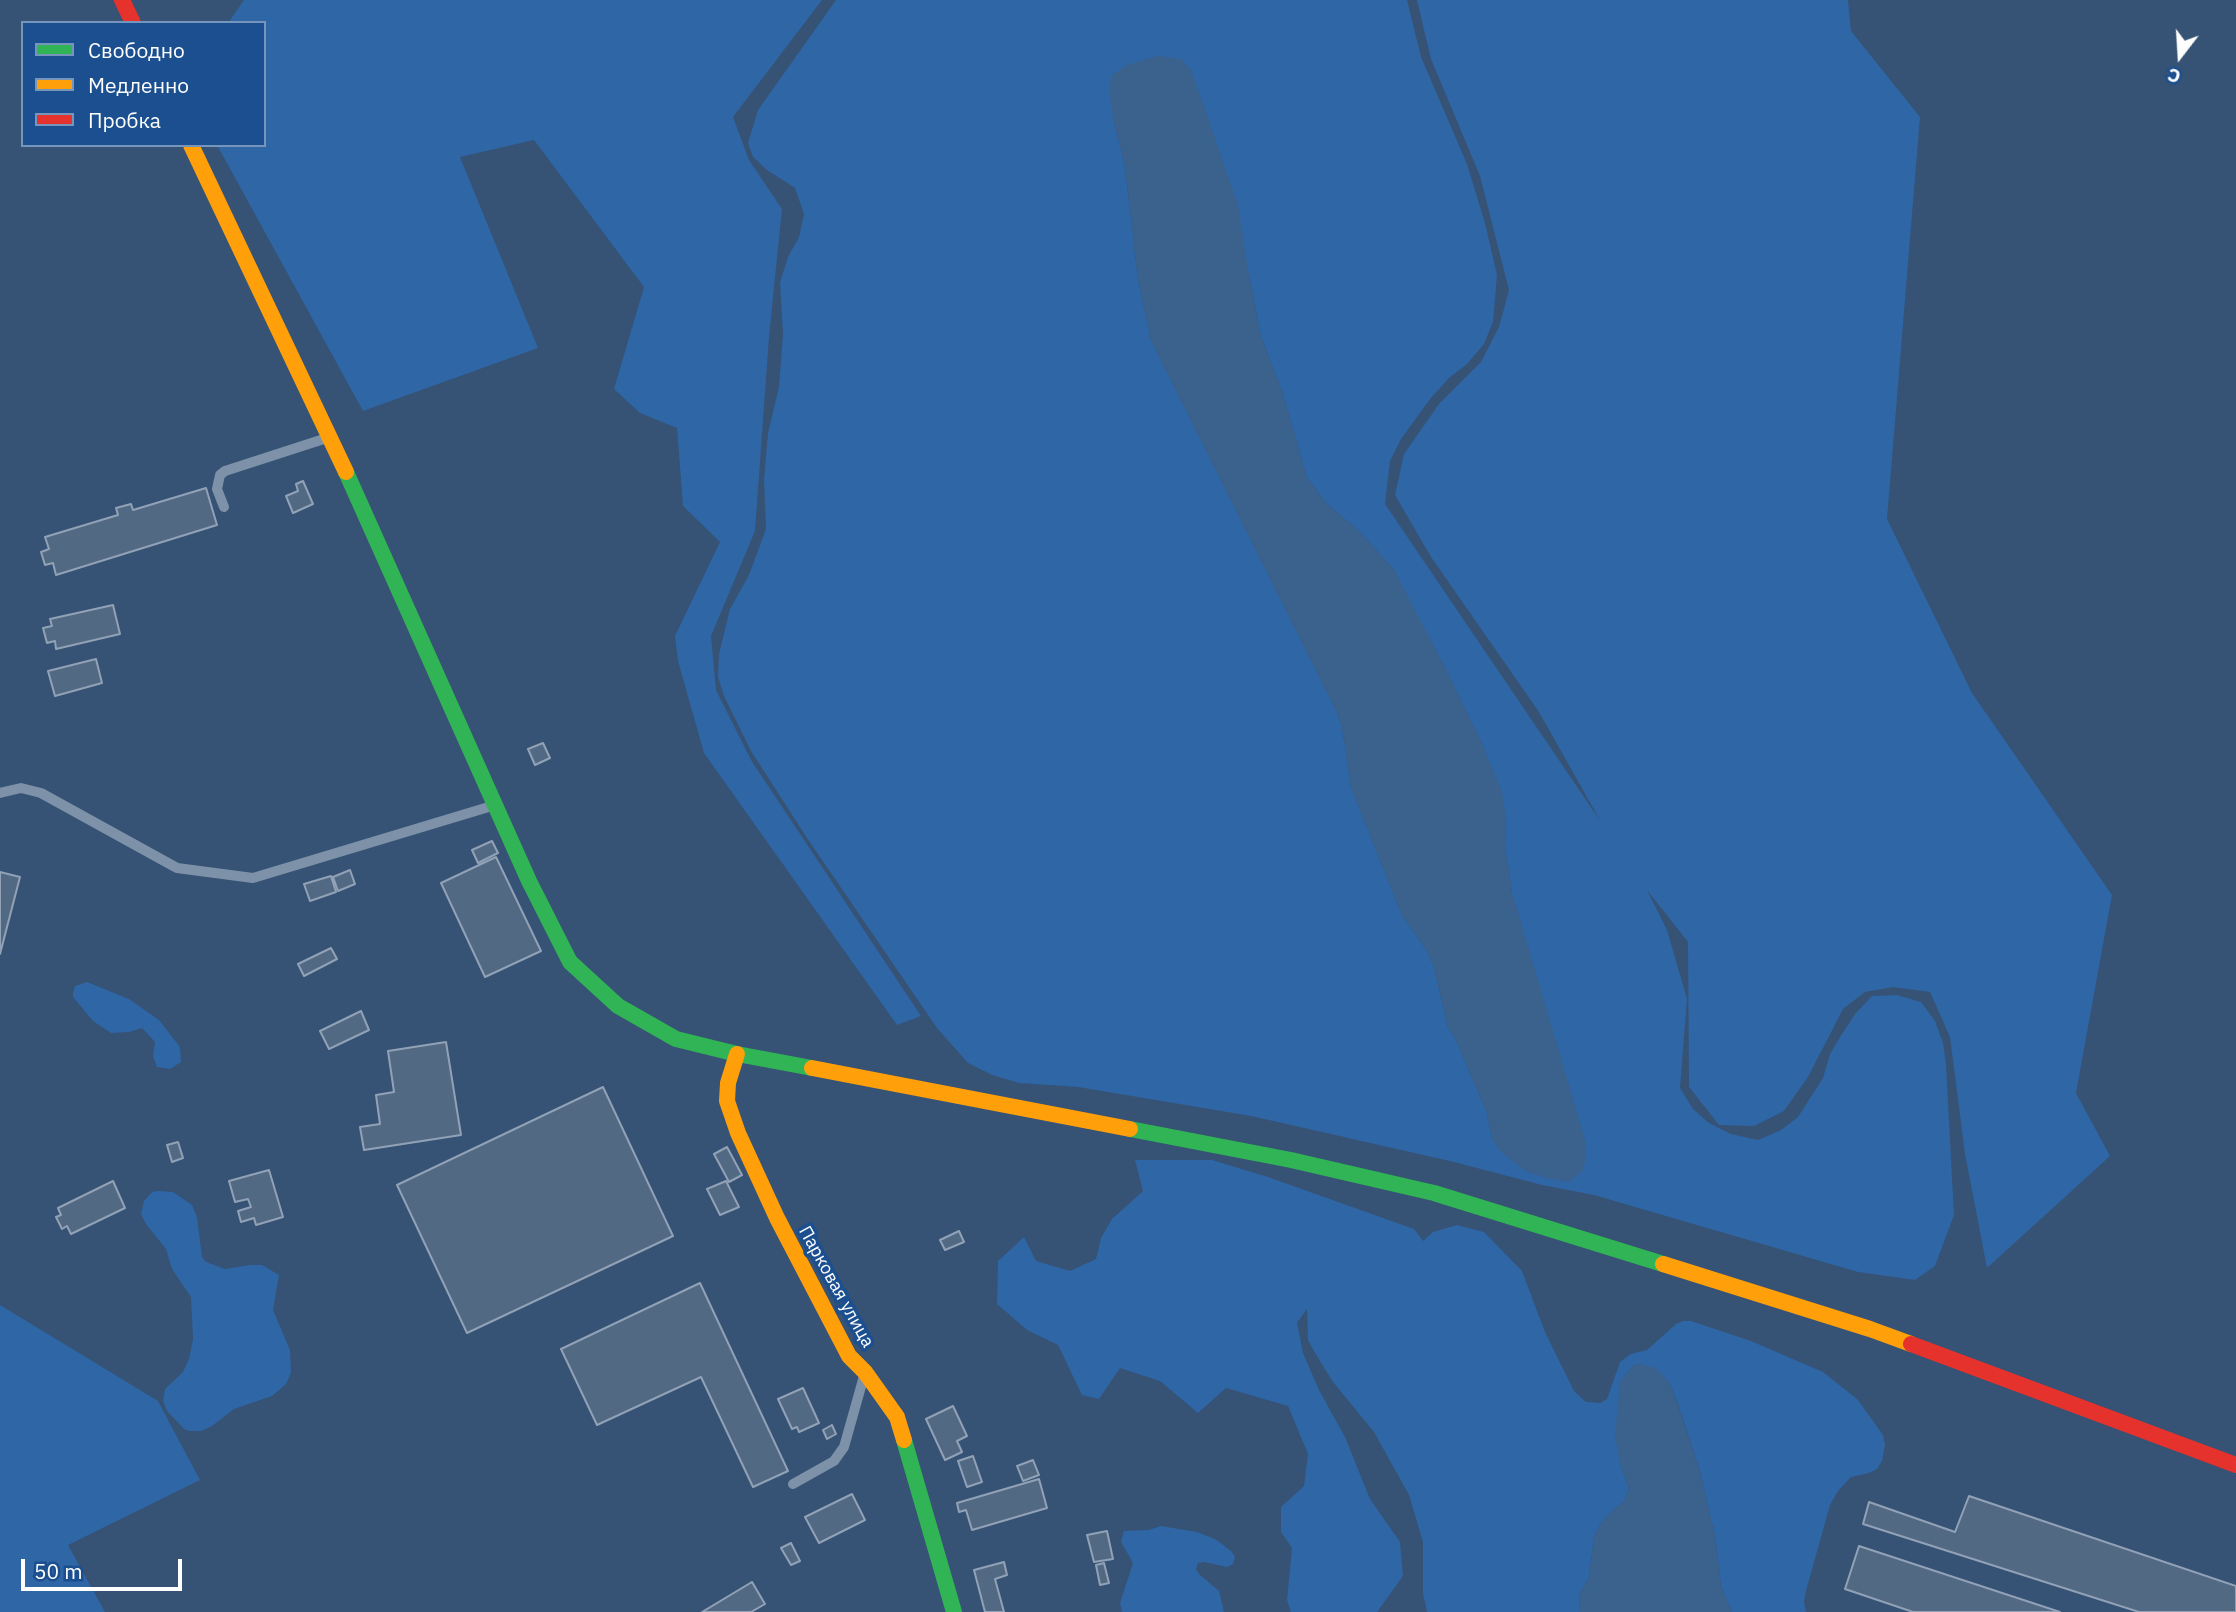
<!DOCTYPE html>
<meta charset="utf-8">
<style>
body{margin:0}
#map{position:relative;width:2236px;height:1612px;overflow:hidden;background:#365274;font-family:"IBM Plex Sans",sans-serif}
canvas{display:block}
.legend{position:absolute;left:21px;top:21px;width:245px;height:126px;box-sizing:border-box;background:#1b4f8f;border:2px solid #7695bc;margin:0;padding:9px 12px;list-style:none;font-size:21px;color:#fff}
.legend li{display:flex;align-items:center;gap:14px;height:35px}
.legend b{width:35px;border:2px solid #7695bc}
.north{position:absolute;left:2145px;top:21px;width:70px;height:70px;-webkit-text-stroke:5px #1b4f8f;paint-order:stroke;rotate:197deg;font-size:19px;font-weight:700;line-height:28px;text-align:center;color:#fff}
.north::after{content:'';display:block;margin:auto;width:24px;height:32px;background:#fff;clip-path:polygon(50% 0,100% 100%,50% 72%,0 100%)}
.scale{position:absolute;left:21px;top:1559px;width:161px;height:32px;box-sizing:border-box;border:4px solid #fff;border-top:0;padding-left:9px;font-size:21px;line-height:24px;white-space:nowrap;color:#fff;-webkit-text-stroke:5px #1b4f8f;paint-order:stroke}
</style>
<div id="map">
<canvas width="2236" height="1612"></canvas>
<ul class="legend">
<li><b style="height:9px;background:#30b455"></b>Свободно</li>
<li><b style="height:9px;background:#ff9f0a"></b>Медленно</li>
<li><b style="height:9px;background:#e5322d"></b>Пробка</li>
</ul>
<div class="north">С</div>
<div class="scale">50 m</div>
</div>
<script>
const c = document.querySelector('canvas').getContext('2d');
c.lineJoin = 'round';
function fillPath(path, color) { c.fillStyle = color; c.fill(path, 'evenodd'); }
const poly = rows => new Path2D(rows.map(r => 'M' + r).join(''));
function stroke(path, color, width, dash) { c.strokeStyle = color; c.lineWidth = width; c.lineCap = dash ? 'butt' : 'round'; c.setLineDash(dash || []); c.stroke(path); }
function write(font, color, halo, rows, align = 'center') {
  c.font = font + ' "IBM Plex Sans",sans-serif'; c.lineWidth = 7; c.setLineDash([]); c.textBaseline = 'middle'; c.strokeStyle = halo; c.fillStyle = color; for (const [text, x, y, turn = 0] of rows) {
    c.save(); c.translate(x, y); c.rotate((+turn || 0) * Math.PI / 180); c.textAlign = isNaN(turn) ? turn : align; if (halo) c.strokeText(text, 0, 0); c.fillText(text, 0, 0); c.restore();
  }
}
fillPath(poly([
 [244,0,822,0,733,117,749,160,782,209,769,337,755,531,711,636,716,690,751,760,921,1016,897,1025,704,753,678,661,675,636,720,542,683,506,677,428,640,413,614,389,644,287,534,140,460,157,538,348,363,411,217,145,264,145,264,23,228,23],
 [836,0,1407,0,1421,57,1467,164,1485,223,1497,275,1493,322,1484,344,1467,364,1450,377,1430,399,1401,439,1390,461,1385,504,1601,822,1539,712,1431,557,1395,495,1404,454,1439,404,1481,362,1499,327,1509,290,1480,176,1431,59,1417,0,1848,0,1851,31,1920,117,1887,519,1972,693,2112,895,2076,1093,2110,1156,1987,1268,1965,1154,1950,1037,1930,992,1893,987,1865,992,1843,1009,1808,1077,1784,1111,1754,1126,1719,1125,1689,1087,1688,942,1647,890,1667,930,1687,999,1680,1088,1693,1109,1709,1123,1731,1134,1758,1140,1781,1130,1798,1117,1823,1078,1830,1054,1842,1034,1855,1014,1872,996,1897,995,1921,1002,1935,1021,1943,1043,1946,1064,1954,1215,1935,1266,1915,1280,1858,1272,1594,1195,1542,1185,1454,1162,1251,1116,1078,1087,1019,1083,992,1075,968,1063,937,1028,807,838,751,751,724,696,718,677,719,654,730,609,749,575,766,529,764,480,768,433,779,387,783,334,780,283,788,257,799,237,804,214,795,188,767,170,753,157,748,143,758,110],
 [1113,117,1249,276,1261,337,1282,391,1307,478,1326,503,1360,532,1394,570,1483,746,1506,819,1505,848,1512,892,1493,1141,1486,1110,1456,1040,1448,1027,1434,967,1428,952,1402,915,1351,787,1342,726,1336,710,1151,340,1138,279,1125,166],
 [87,982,129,999,159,1020,180,1047,181,1062,170,1069,157,1067,153,1056,155,1042,142,1028,129,1032,111,1033,93,1021,73,997,73,993,75,986],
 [1135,1160,1212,1160,1268,1177,1414,1229,1423,1241,1433,1232,1457,1225,1484,1232,1522,1271,1545,1332,1574,1391,1586,1402,1600,1403,1607,1399,1620,1362,1631,1354,1647,1350,1676,1324,1683,1321,1691,1321,1751,1341,1823,1372,1858,1400,1883,1435,1885,1445,1882,1461,1877,1469,1869,1473,1851,1477,1838,1491,1830,1505,1806,1591,1804,1602,1806,1612,1732,1612,1721,1586,1715,1536,1700,1472,1678,1404,1669,1382,1641,1364,1633,1366,1620,1382,1620,1463,1629,1489,1624,1502,1613,1510,1600,1525,1594,1537,1589,1579,1579,1594,1580,1612,1427,1612,1423,1593,1423,1542,1409,1495,1374,1432,1333,1382,1315,1353,1308,1340,1307,1309,1297,1323,1303,1353,1319,1390,1345,1437,1370,1499,1400,1542,1403,1576,1377,1612,1291,1612,1287,1600,1292,1548,1281,1532,1281,1507,1304,1486,1308,1454,1288,1406,1226,1388,1198,1413,1160,1381,1120,1368,1099,1399,1082,1395,1058,1345,1027,1330,997,1304,998,1261,1024,1237,1036,1261,1070,1271,1096,1259,1101,1238,1112,1219,1143,1191],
 [158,1191,173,1192,192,1205,197,1217,202,1257,206,1262,225,1269,250,1265,262,1265,279,1275,273,1310,290,1350,291,1373,286,1384,272,1396,234,1409,212,1426,201,1431,189,1431,184,1429,167,1411,163,1401,165,1389,183,1372,189,1359,193,1339,191,1297,172,1269,166,1249,146,1224,141,1214,144,1201,152,1192],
 [0,1305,158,1401,200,1480,68,1545,105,1612,0,1612],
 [1161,1526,1197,1532,1217,1540,1232,1552,1235,1557,1233,1564,1227,1567,1204,1562,1198,1563,1196,1569,1199,1574,1219,1591,1224,1612,1122,1612,1120,1603,1133,1563,1121,1542,1124,1531,1149,1530]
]), '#2f66a5');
fillPath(poly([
 [1158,56,1181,59,1191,70,1238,205,1249,276,1261,337,1282,391,1307,478,1326,503,1360,532,1394,570,1448,673,1483,746,1502,792,1506,819,1505,848,1512,892,1585,1140,1586,1156,1583,1170,1569,1182,1546,1178,1526,1171,1502,1153,1493,1141,1486,1110,1456,1040,1448,1027,1434,967,1428,952,1402,915,1351,787,1342,726,1336,710,1151,340,1138,279,1125,166,1113,117,1109,88,1112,75,1127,65],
 [1641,1364,1657,1369,1669,1382,1678,1405,1700,1472,1715,1536,1721,1586,1732,1612,1580,1612,1579,1594,1589,1579,1594,1537,1600,1525,1613,1510,1624,1502,1629,1489,1620,1463,1615,1436,1620,1382,1633,1366]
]), '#3b618d');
const building = poly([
 [303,481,313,504,293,513,286,496,298,491,296,484,303,481],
 [206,488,217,525,56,575,53,563,45,565,41,552,49,549,45,537,118,515,116,508,131,504,133,510,206,488],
 [113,605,120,634,56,649,55,641,47,643,43,628,52,626,50,619,113,605],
 [96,659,102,683,55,696,48,671,96,659],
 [543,743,550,758,535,765,528,749,543,743],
 [492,841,498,853,478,863,472,850,492,841],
 [496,857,541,951,485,977,441,883,496,857],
 [350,870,355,884,338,891,333,877,350,870],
 [0,872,20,877,0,954,0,872],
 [331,876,336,892,310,901,304,884,331,876],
 [331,948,337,959,304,976,298,964,331,948],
 [361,1011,369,1030,329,1049,320,1031,361,1011],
 [446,1042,461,1135,364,1150,360,1127,380,1124,376,1095,394,1092,388,1051,446,1042],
 [603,1087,673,1236,467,1333,397,1185,603,1087],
 [178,1142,183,1158,172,1162,167,1145,178,1142],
 [727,1147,742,1175,729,1182,714,1154,727,1147],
 [269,1170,283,1217,256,1225,254,1218,241,1222,238,1211,251,1207,248,1199,235,1202,229,1181,269,1170],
 [113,1181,125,1208,71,1234,67,1226,62,1229,56,1217,61,1215,58,1208,113,1181],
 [726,1181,739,1207,720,1215,707,1189,726,1181],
 [959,1231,964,1242,945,1250,940,1240,959,1231],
 [700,1283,788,1471,753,1487,701,1377,597,1425,561,1349,700,1283],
 [803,1388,819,1423,799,1432,797,1427,792,1429,778,1399,803,1388],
 [953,1406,967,1436,957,1441,962,1452,945,1460,926,1419,953,1406],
 [832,1425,836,1434,827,1439,823,1430,832,1425],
 [973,1456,982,1482,967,1487,958,1461,973,1456],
 [1033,1460,1039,1475,1023,1481,1017,1466,1033,1460],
 [1039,1479,1047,1508,972,1530,966,1510,959,1512,957,1503,1039,1479],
 [852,1494,865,1520,819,1543,805,1517,852,1494],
 [1969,1496,2236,1586,2236,1612,2139,1612,1863,1524,1869,1502,1955,1532,1969,1496],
 [1107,1531,1113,1559,1094,1562,1087,1535,1107,1531],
 [791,1543,800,1561,791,1565,781,1548,791,1543],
 [1859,1546,2060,1612,1913,1612,1845,1589,1859,1546],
 [1004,1562,1007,1575,995,1579,1004,1612,985,1612,974,1570,1004,1562],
 [1104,1563,1109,1583,1100,1585,1096,1565,1104,1563],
 [752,1582,765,1604,751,1612,702,1612,752,1582]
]);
fillPath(building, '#526984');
stroke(building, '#92a2b6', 2);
stroke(poly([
 [224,507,217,489,220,475,225,471,330,437],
 [0,793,21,788,41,793,177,868,253,878,492,806],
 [793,1484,834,1461,844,1447,864,1376]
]), '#7d92a8', 10);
stroke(poly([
 [346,472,529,881,570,962,618,1006,676,1039,737,1054,812,1068],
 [1130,1129,1291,1160,1434,1193,1663,1264],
 [904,1440,954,1612]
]), '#30b455', 16);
stroke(poly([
 [191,145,346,472],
 [737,1054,728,1083,727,1101,738,1133,777,1218,849,1356,865,1372,897,1417,904,1440],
 [812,1068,1130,1129],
 [1663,1264,1870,1329,1911,1344]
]), '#ff9f0a', 16);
stroke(poly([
 [122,0,133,23],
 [1911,1344,2236,1465]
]), '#e5322d', 16);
write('18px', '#fff', '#1b4f8f', [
 ["Парковая улица",836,1287,61]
]);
</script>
